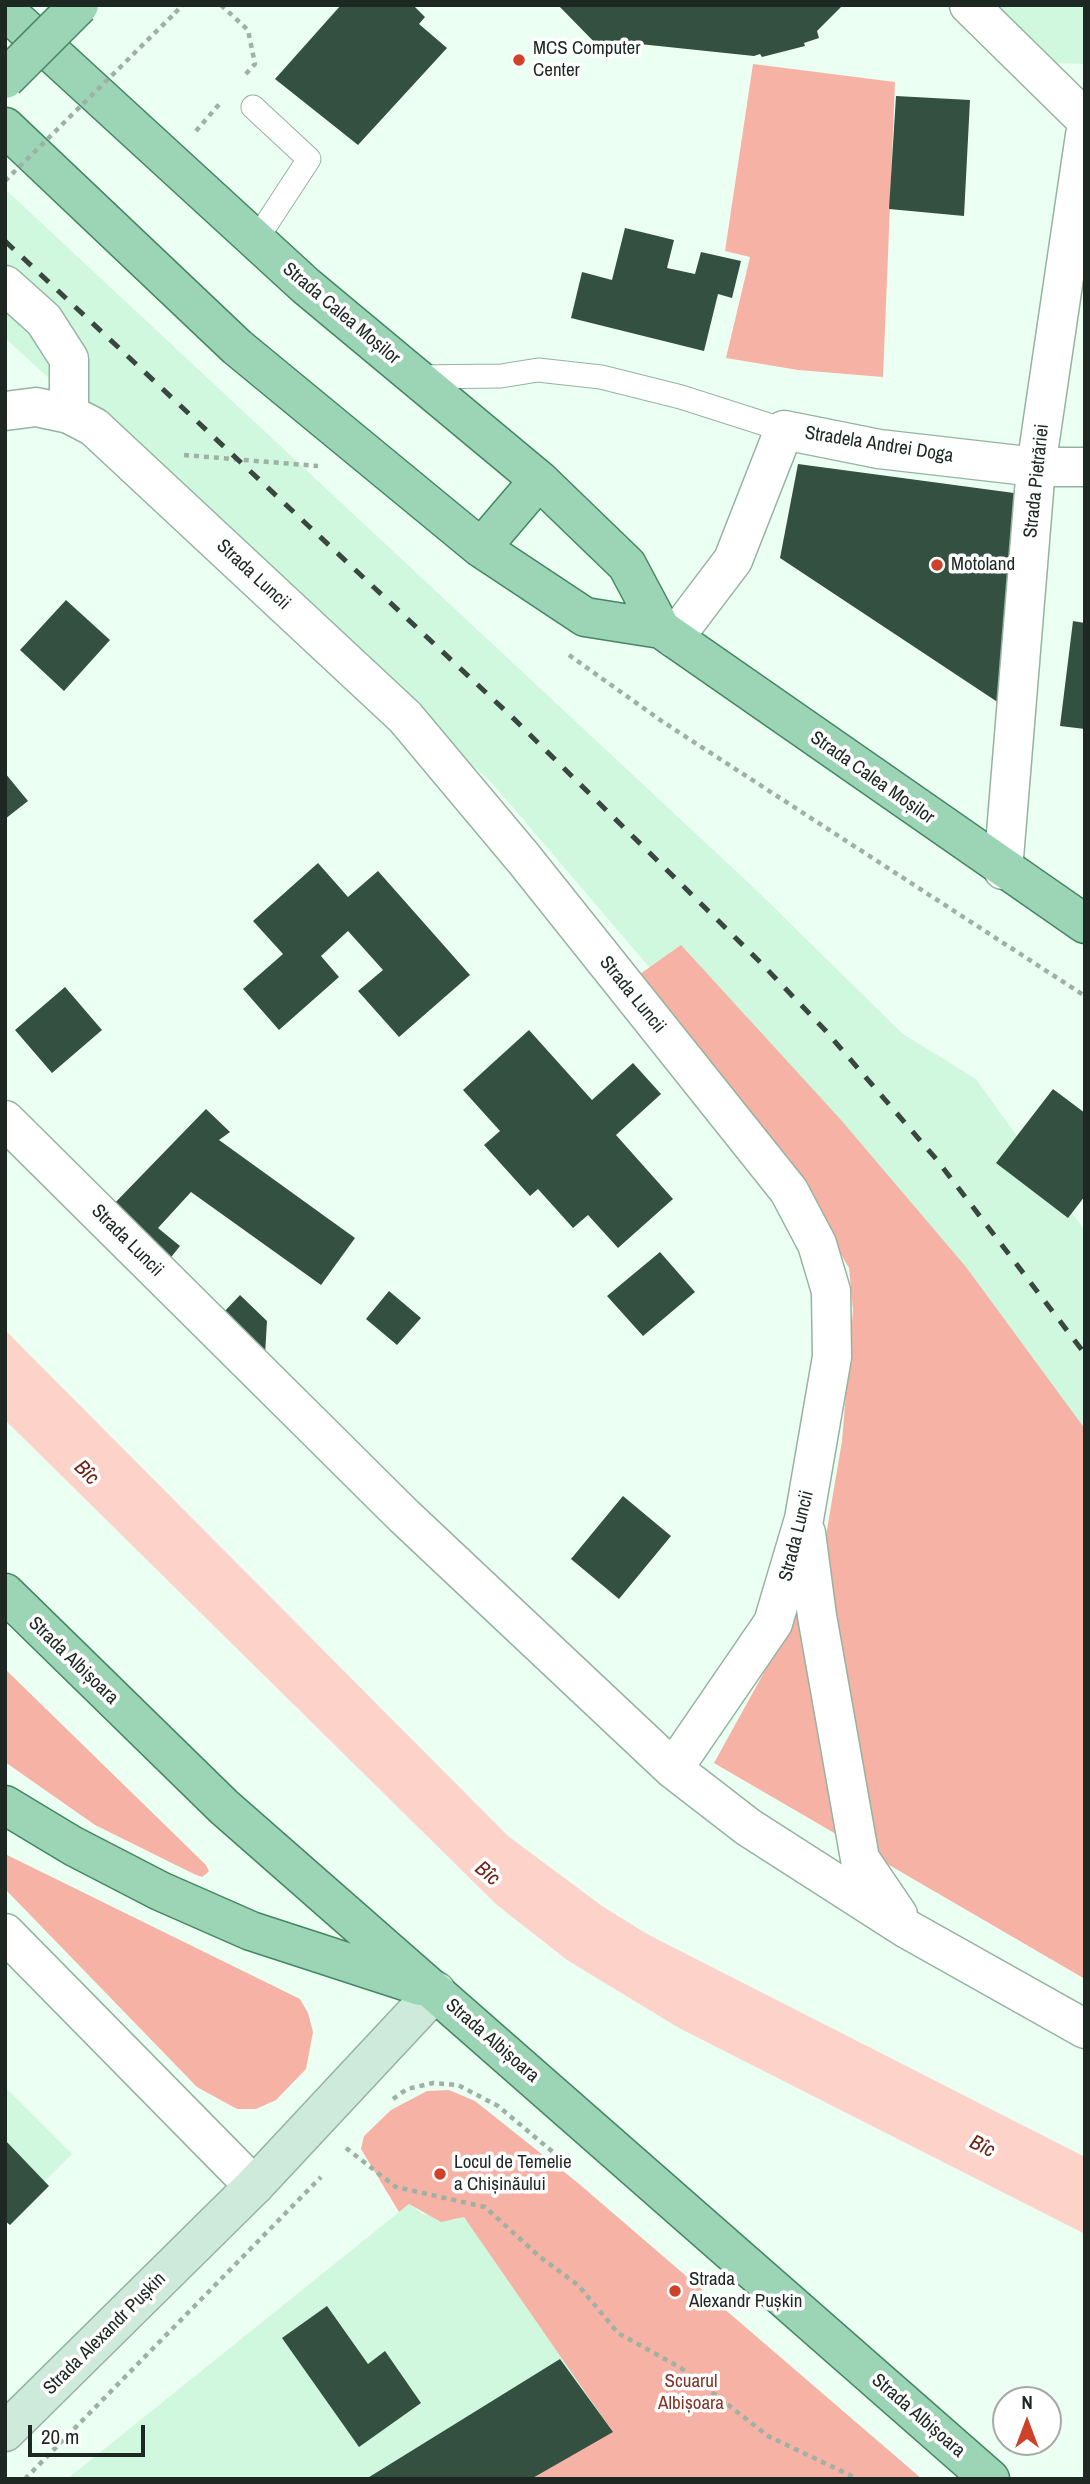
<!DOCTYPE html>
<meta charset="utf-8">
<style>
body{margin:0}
#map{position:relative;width:1090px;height:2484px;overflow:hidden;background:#ebfff2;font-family:"Archivo Narrow",sans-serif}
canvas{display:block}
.frame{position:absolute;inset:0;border:7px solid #1c2821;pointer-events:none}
.north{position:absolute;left:992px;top:2386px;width:70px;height:70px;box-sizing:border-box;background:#fff;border:2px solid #a4a9a6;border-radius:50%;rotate:0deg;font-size:19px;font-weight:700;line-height:28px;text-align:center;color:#1c2821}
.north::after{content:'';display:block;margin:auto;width:24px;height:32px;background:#cd4229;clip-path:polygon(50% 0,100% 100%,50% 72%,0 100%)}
.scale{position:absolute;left:28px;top:2425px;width:117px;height:32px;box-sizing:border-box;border:4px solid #1c2821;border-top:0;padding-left:9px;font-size:21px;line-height:24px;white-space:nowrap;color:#1c2821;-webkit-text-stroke:5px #fff;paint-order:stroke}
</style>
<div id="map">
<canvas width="1090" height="2484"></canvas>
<div class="frame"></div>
<div class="north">N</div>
<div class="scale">20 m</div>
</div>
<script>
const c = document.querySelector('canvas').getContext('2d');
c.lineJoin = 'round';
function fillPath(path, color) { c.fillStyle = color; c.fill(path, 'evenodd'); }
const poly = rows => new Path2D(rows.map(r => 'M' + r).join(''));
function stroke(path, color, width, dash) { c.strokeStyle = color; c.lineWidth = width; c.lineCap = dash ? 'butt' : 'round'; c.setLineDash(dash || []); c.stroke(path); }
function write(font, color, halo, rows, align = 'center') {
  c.font = font + ' "Archivo Narrow",sans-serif'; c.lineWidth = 7; c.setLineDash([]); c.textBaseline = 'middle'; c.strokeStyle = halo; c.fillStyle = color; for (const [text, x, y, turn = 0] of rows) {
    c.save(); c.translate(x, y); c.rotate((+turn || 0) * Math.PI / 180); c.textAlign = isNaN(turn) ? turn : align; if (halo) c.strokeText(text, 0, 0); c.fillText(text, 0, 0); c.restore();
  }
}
fillPath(poly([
 [999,5,1085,5,1085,64,1053,63,999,15],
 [5,189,754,888,903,1034,976,1079,1085,1231,1085,1506,719,1049,492,783,5,338],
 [5,2087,72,2154,5,2221],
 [409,2204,423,2214,454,2220,464,2216,613,2432,531,2479,67,2479]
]), '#d0f8df');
fillPath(poly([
 [753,64,895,82,883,377,798,370,726,358,750,257,725,251],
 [681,945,841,1120,966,1267,1085,1429,1085,1979,714,1763,820,1571,842,1441,853,1310,849,1268,817,1213,640,974],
 [5,1669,206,1865,209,1871,206,1874,202,1877,194,1874,95,1825,5,1762],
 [5,1854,300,1999,308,2013,313,2032,306,2069,276,2100,256,2109,237,2109,197,2087,5,1889],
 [449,2090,475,2101,578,2183,922,2479,531,2479,612,2431,464,2217,441,2222,409,2204,399,2212,361,2149,364,2136,391,2110,427,2091]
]), '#f6b2a4');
fillPath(poly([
 [5,1330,508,1836,602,1906,647,1934,1085,2157,1085,2234,679,2028,567,1960,497,1905,5,1420]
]), '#fdd2c9');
fillPath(poly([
 [341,5,413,5,425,17,419,24,447,48,358,145,275,79],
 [558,5,843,5,817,31,819,38,804,43,805,46,762,57,760,54,754,56,611,41,603,51],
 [896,96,970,100,964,216,889,209],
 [625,228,674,240,667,268,695,274,701,252,741,261,732,298,718,294,704,351,571,318,582,272,612,280],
 [798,464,1014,493,999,703,780,558],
 [66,600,110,640,64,691,20,650],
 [1073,621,1085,623,1085,729,1060,726],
 [5,773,28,801,5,819],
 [318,863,348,897,378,871,470,975,399,1037,358,991,383,970,348,931,321,956,339,977,279,1030,243,989,283,954,253,921],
 [65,987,102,1030,52,1073,15,1030],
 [529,1030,592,1100,633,1063,661,1094,616,1135,673,1199,618,1248,588,1215,573,1228,538,1189,530,1196,484,1145,500,1131,463,1090],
 [1053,1089,1085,1113,1085,1196,1068,1218,996,1163],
 [206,1109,230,1132,219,1140,355,1238,321,1285,191,1192,158,1228,180,1246,168,1261,109,1209],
 [660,1252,695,1292,643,1336,607,1296],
 [389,1291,421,1318,397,1345,366,1319],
 [240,1295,267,1321,265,1355,222,1314],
 [623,1496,671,1536,619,1599,571,1559],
 [5,2140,49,2186,10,2225,5,2221],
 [327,2306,368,2364,385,2351,421,2403,359,2447,282,2338],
 [560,2359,613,2432,531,2479,366,2479]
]), '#345040');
const service = poly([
 [253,107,309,159,256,240],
 [416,377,501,376,538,370,601,377,681,397,784,430]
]);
const minor = poly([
 [969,5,1085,119],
 [5,285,44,320,69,359,69,414],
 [5,411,36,407,69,414,94,427,405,717,524,859,789,1191,817,1244,831,1291,832,1357,804,1519,773,1623,673,1769],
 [674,638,733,560,784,430,879,449,1036,467,1085,467],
 [1003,870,1036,467,1085,135],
 [5,1120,404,1516,673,1769,748,1827,907,1929,1085,2029],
 [806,1533,817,1616,860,1859,898,1915],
 [5,1933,254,2186]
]);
const secondary = poly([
 [5,2432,254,2186,436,1991]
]);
const primary = poly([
 [5,10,306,286,539,480,627,565,661,629],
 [5,127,237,347,481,548,585,617,661,629,1085,924],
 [481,548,539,480],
 [5,1593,224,1807,990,2479],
 [5,1805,73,1846,160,1891,251,1931,420,1986]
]);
stroke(service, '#95b3a0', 25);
stroke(minor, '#95b3a0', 41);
stroke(secondary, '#95b3a0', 41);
stroke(primary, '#448663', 41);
stroke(poly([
 [221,5,248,30,255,64,244,76],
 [175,13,183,5],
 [196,131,222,101],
 [184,455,318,466],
 [569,655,663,722,1085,996],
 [393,2099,407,2089,433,2083,458,2085,498,2106,554,2153],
 [346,2148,396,2187,485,2207,540,2257,578,2285,618,2333,681,2368,768,2436,858,2479],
 [25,2479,321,2177]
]), '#9fb0a5', 4.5, [5, 5]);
stroke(service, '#fff', 23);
stroke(minor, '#fff', 38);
stroke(secondary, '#ceeadb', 38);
stroke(primary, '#9cd5b6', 38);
stroke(poly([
 [5,241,512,717,760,962,825,1030,937,1160,1085,1354]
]), '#3a473f', 5, [12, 12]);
const primaryBridge = poly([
 [5,79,79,5]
]);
stroke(primaryBridge, '#448663', 41, []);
stroke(poly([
 [5,181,175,13]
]), '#9fb0a5', 4.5, [5, 5]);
stroke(primaryBridge, '#9cd5b6', 38);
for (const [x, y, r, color] of [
 [519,60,7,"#cd4229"],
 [937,565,7,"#cd4229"],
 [440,2174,7,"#cd4229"],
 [675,2291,7,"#cd4229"]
]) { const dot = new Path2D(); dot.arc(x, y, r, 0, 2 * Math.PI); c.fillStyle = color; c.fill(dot); stroke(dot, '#fff', 2.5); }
write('19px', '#1c2821', '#fff', [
 ["MCS Computer",533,49],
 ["Center",533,71],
 ["Motoland",951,565],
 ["Locul de Temelie",454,2163],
 ["a Chișinăului",454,2185],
 ["Strada",689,2280],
 ["Alexandr Pușkin",689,2302]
], 'left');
write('19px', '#1c2821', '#fff', [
 ["Strada Calea Moșilor",341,314,40],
 ["Stradela Andrei Doga",879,445,9],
 ["Strada Pietrăriei",1037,481,-84],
 ["Strada Luncii",253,575,43],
 ["Strada Calea Moșilor",872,778,35],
 ["Strada Luncii",632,995,51],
 ["Strada Luncii",127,1241,45],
 ["Strada Luncii",797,1536,-76],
 ["Strada Albișoara",73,1661,44],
 ["Strada Albișoara",492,2041,41],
 ["Strada Alexandr Pușkin",105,2334,-45],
 ["Strada Albișoara",918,2416,41]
]);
write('19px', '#833425', '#fff', [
 ["Scuarul",691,2382],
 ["Albișoara",691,2404]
]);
write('italic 21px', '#702214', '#fff', [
 ["Bîc",86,1473,45],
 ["Bîc",487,1874,40],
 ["Bîc",982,2147,26]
]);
</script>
